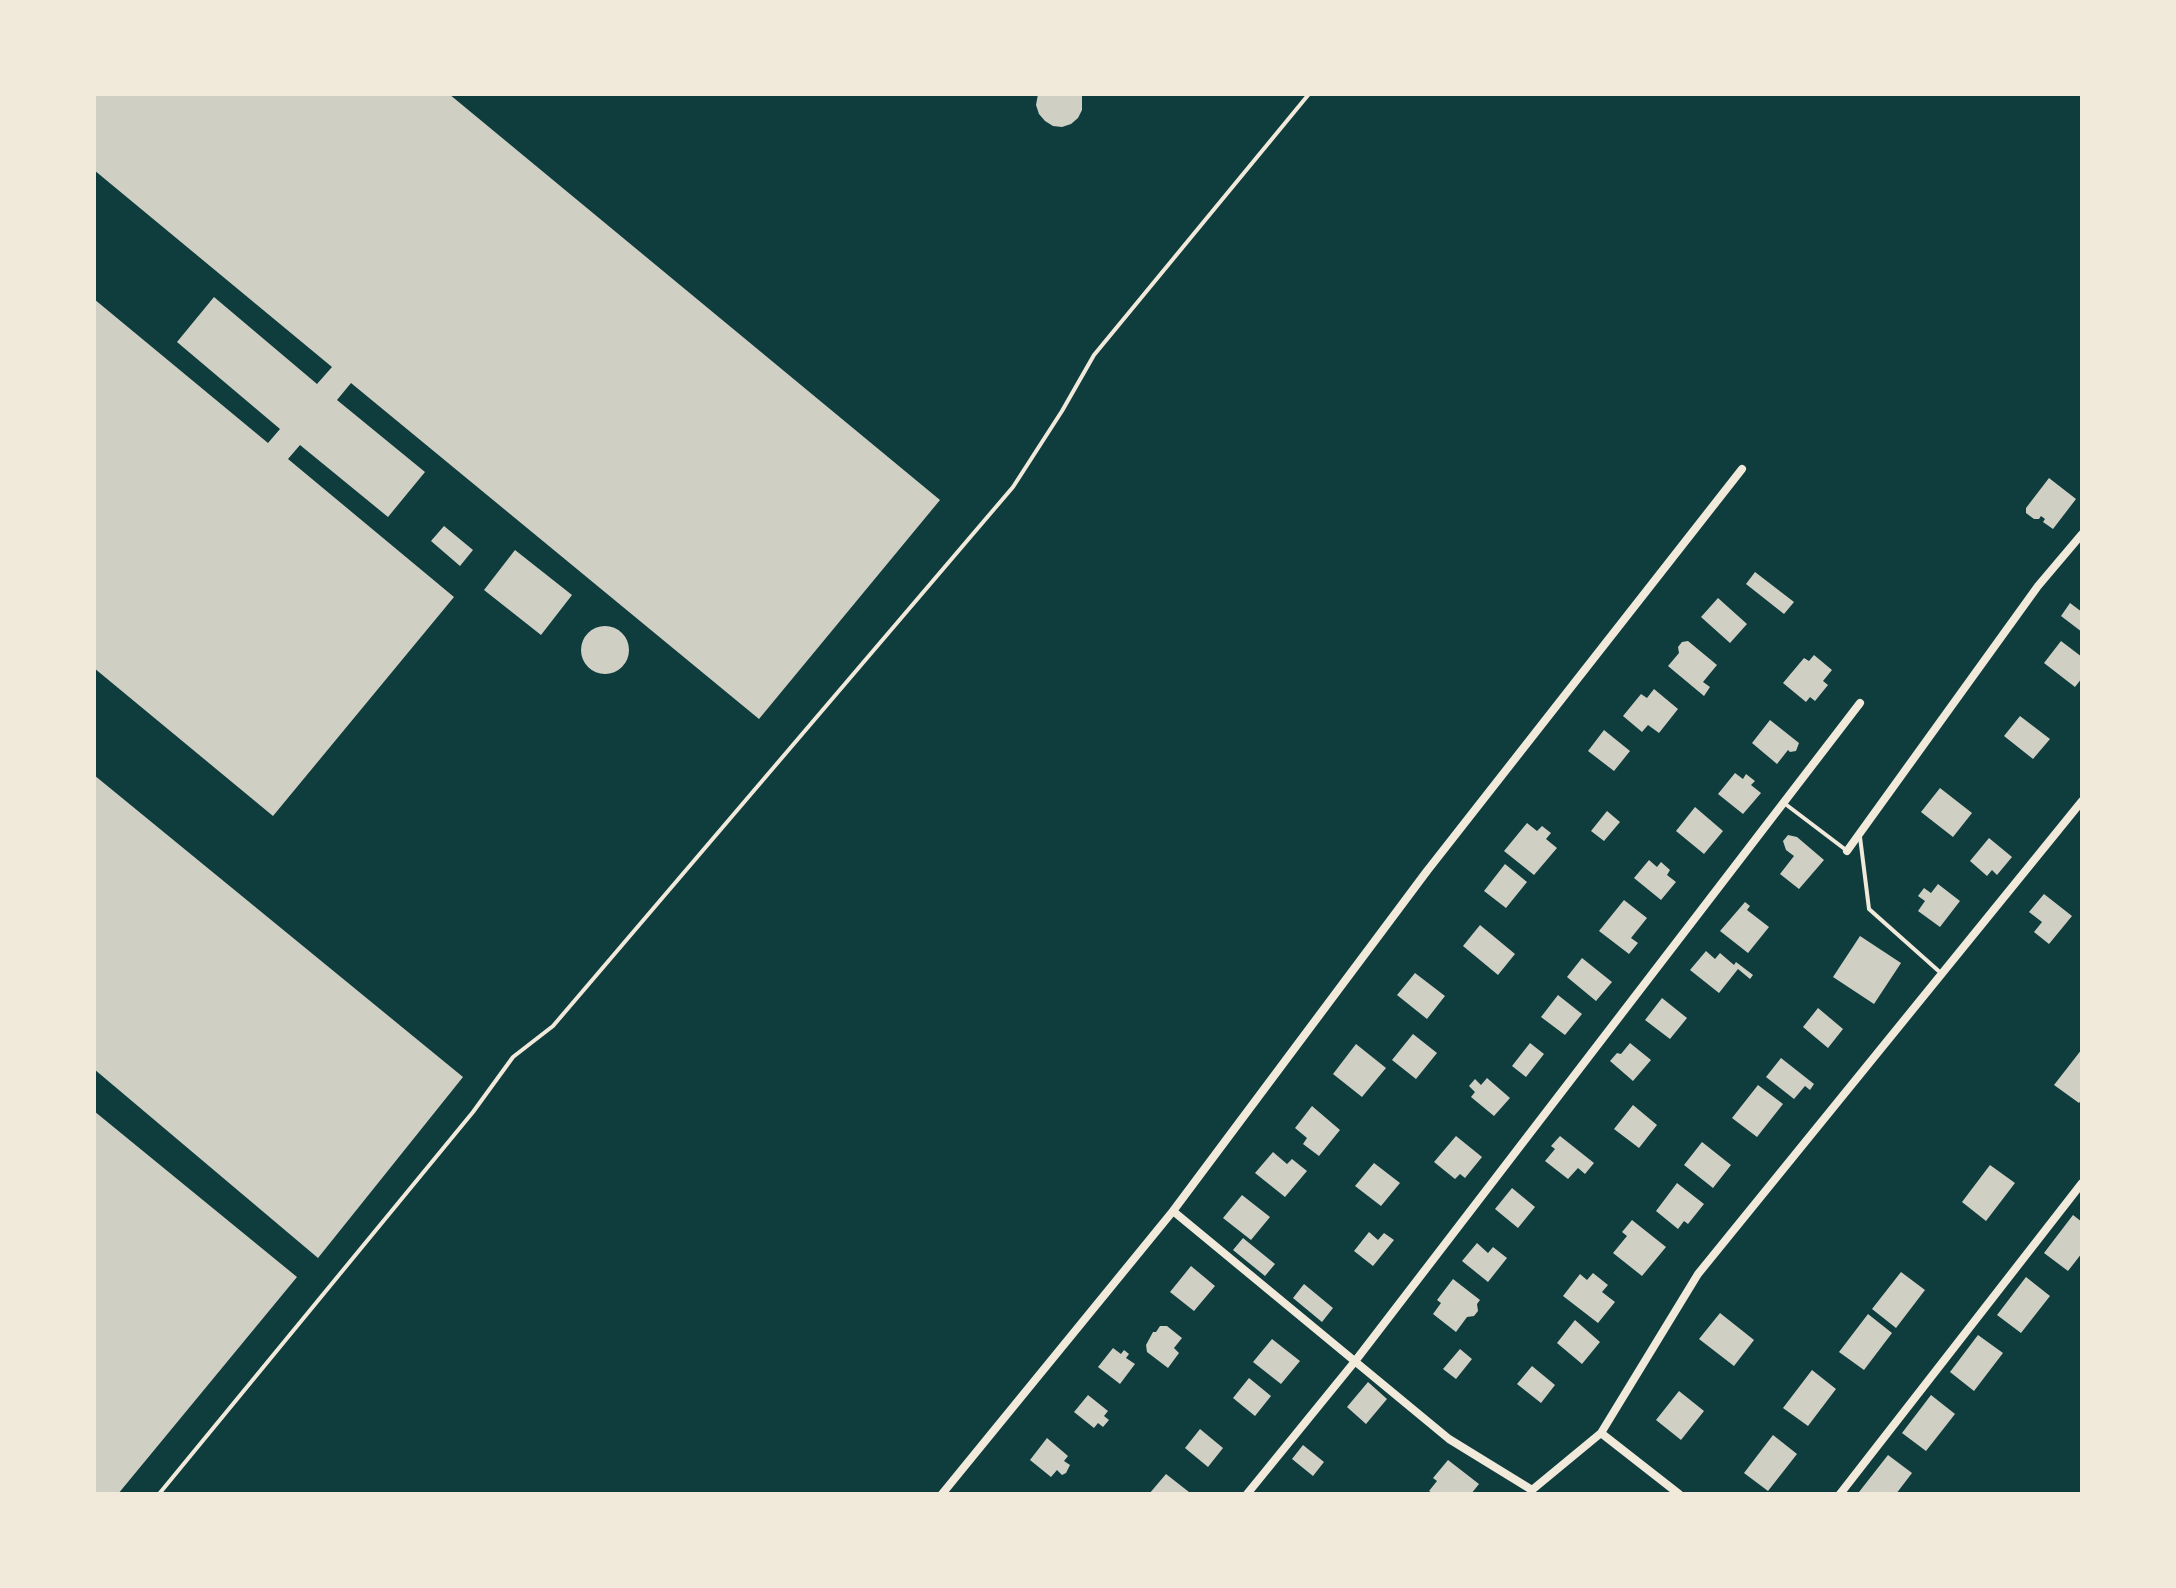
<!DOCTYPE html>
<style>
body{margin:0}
#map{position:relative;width:2176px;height:1588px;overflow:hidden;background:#0f3d3e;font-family:Lato,sans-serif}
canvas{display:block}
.frame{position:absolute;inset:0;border:96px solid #f1e9da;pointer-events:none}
</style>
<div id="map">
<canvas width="2176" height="1588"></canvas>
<div class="frame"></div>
</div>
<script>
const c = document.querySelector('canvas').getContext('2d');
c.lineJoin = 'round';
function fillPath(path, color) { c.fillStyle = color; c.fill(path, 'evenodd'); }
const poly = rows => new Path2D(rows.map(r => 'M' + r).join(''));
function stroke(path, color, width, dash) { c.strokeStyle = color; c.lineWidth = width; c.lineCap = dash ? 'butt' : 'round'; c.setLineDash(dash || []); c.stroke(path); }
fillPath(poly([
 [94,94,449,94,940,500,759,719,351,383,337,400,425,472,388,517,300,445,288,459,454,597,273,816,94,668,94,299,268,443,280,429,177,342,214,297,317,384,332,367,94,170],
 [1038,94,1082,94,1082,110,1078,118,1071,124,1062,127,1053,126,1045,121,1039,114,1036,105],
 [2049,478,2076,499,2053,529,2043,522,2045,519,2041,516,2039,519,2034,519,2026,513,2026,508],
 [444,526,473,550,460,566,431,541],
 [515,550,572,595,541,635,484,590],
 [1755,572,1794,602,1784,614,1746,584],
 [1718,598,1747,624,1730,643,1701,617],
 [2070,603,2082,612,2082,632,2061,616],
 '581 650a24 24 0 1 1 48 0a24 24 0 1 1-48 0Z',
 [1688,641,1717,665,1703,682,1710,687,1704,696,1668,666,1679,653,1678,647,1682,642],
 [2061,641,2082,657,2082,678,2075,687,2044,663],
 [1814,655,1832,670,1823,681,1828,685,1815,701,1810,697,1806,702,1783,683,1804,658,1809,661],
 [1654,689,1678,709,1659,733,1648,725,1642,732,1623,716,1641,694,1647,698],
 [2020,716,2050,739,2033,759,2004,736],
 [1770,720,1799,743,1796,751,1790,752,1788,750,1777,764,1752,743],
 [1604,730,1630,751,1614,771,1588,751],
 [1735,773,1743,779,1746,774,1755,781,1751,785,1761,793,1743,814,1718,794],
 [94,775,463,1077,318,1258,94,1069],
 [1940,788,1972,813,1953,837,1921,812],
 [1695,807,1723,831,1704,854,1676,831],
 [1607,811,1620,822,1604,841,1591,831],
 [1527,823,1537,831,1542,826,1551,833,1546,839,1557,848,1534,875,1504,851],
 [1788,835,1797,837,1824,860,1799,889,1780,874,1794,856,1786,850,1783,841],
 [1989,838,2012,857,1997,875,1992,870,1987,876,1970,861],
 [1649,860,1657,867,1661,862,1670,870,1667,875,1676,882,1661,900,1634,878],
 [1505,864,1527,882,1506,908,1484,891],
 [1938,884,1960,901,1940,927,1918,911,1925,901,1918,896,1924,888,1931,893],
 [2044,894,2072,916,2049,944,2034,932,2042,922,2029,912],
 [1624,900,1647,918,1631,938,1638,943,1629,954,1599,931],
 [1745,902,1750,906,1747,910,1769,927,1748,953,1720,931],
 [1480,925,1515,954,1498,975,1463,946],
 [1860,936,1901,963,1874,1004,1833,977],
 [1706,951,1715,959,1720,953,1734,965,1736,962,1753,975,1750,979,1738,969,1719,993,1690,970],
 [1582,958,1612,982,1596,1001,1567,977],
 [1415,973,1445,996,1427,1019,1397,995],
 [1558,995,1582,1014,1565,1035,1541,1017],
 [1662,998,1687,1018,1670,1039,1645,1020],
 [1818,1008,1843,1029,1828,1048,1803,1027],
 [1413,1034,1437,1053,1416,1079,1392,1060],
 [1530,1043,1544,1054,1526,1077,1512,1066],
 [1630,1043,1651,1060,1633,1081,1610,1061,1617,1053,1621,1054],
 [1356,1044,1386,1068,1362,1097,1333,1074],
 [2082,1049,2082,1099,2079,1103,2054,1085],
 [1781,1058,1814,1084,1810,1090,1805,1086,1794,1099,1766,1077],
 [1487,1078,1510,1098,1494,1116,1471,1097,1475,1092,1469,1086,1475,1079,1481,1085],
 [1758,1085,1783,1104,1757,1137,1732,1118],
 [1633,1105,1657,1125,1639,1148,1614,1129],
 [1312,1106,1340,1130,1319,1156,1303,1144,1307,1138,1295,1128],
 [94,1111,297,1277,118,1494,98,1494,94,1490],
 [1456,1136,1482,1157,1465,1178,1460,1174,1455,1179,1434,1162],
 [1560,1136,1594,1163,1585,1174,1578,1168,1568,1179,1545,1161,1555,1149,1551,1146],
 [1702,1142,1731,1165,1713,1188,1684,1165],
 [1273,1152,1287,1164,1292,1159,1307,1171,1285,1197,1255,1173],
 [1374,1163,1400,1183,1381,1206,1355,1186],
 [1990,1165,2015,1183,1986,1221,1962,1202],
 [1677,1183,1704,1204,1688,1224,1684,1221,1678,1229,1656,1211],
 [1512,1188,1535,1207,1518,1228,1495,1209],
 [1242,1195,1270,1217,1251,1240,1223,1218],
 [2073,1215,2082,1222,2082,1253,2068,1271,2044,1253],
 [1632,1220,1666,1247,1642,1276,1613,1253,1627,1236,1622,1232],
 [1369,1232,1378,1240,1384,1233,1394,1240,1373,1266,1354,1251],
 [1243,1238,1275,1264,1265,1276,1233,1250],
 [1477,1243,1488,1253,1493,1247,1507,1258,1488,1282,1462,1261],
 [1191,1266,1215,1286,1194,1311,1170,1292],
 [1901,1272,1925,1290,1896,1328,1872,1309],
 [1593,1273,1608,1285,1602,1292,1615,1302,1598,1323,1563,1296,1580,1274,1587,1280],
 [2026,1277,2050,1296,2021,1333,1997,1315],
 [1453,1279,1480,1300,1477,1304,1478,1311,1474,1316,1467,1317,1456,1332,1433,1314,1441,1303,1437,1300],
 [1304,1284,1333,1308,1322,1322,1293,1298],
 [1720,1313,1754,1340,1734,1366,1699,1339],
 [1868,1314,1892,1333,1864,1370,1839,1352],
 [1575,1320,1600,1342,1582,1364,1557,1343],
 [1160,1326,1167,1326,1182,1338,1174,1348,1179,1353,1168,1368,1147,1352,1146,1345,1153,1332,1156,1332],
 [1978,1335,2003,1353,1974,1391,1950,1372],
 [1272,1339,1300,1361,1281,1384,1253,1362],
 [1113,1348,1121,1354,1124,1350,1129,1354,1126,1358,1135,1364,1120,1384,1098,1367],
 [1460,1349,1472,1359,1456,1379,1443,1369],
 [1532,1366,1555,1385,1541,1403,1517,1384],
 [1812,1370,1836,1389,1808,1426,1783,1408],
 [1249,1378,1271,1396,1255,1416,1233,1398],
 [1368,1382,1387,1399,1366,1424,1347,1407],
 [1679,1391,1704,1411,1681,1440,1656,1420],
 [1088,1395,1108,1411,1104,1416,1109,1420,1103,1427,1098,1423,1094,1428,1074,1412],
 [1931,1395,1955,1414,1926,1451,1902,1433],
 [1200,1429,1223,1448,1208,1467,1185,1448],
 [1773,1435,1797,1454,1768,1491,1744,1473],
 [1047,1438,1068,1456,1064,1461,1070,1465,1066,1473,1062,1475,1057,1470,1051,1477,1030,1460],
 [1303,1445,1324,1462,1313,1476,1292,1459],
 [1888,1455,1912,1473,1896,1494,1862,1494,1859,1492],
 [1448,1460,1479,1484,1471,1494,1434,1494,1429,1491,1437,1481,1433,1478],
 [1166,1474,1189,1492,1187,1494,1149,1494]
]), '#cfcfc3');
stroke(poly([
 [1784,803,1846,850],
 [1860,837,1869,909,1942,974],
 [159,1494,473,1112,513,1057,553,1026,1013,487,1062,411,1094,355,1309,94]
]), '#f1e9da', 4);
stroke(poly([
 [1847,851,2038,586,2082,534],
 [1173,1211,1449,1439,1532,1490,1601,1433,1679,1494],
 [1601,1433,1698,1274,2082,801],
 [942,1494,1173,1211,1427,871,1742,469],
 [1247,1494,1356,1360,1860,703],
 [1840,1494,2082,1183]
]), '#f1e9da', 8);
</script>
